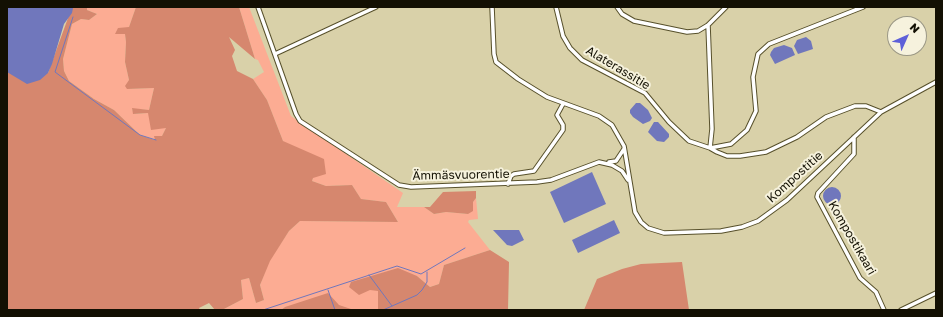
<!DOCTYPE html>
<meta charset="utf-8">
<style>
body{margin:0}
#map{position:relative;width:943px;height:317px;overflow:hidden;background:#d9d1a9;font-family:"Golos Text",sans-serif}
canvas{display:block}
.frame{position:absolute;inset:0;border:8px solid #131003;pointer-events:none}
.north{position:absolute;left:887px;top:16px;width:40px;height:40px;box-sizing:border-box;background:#f6f2dd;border:1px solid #9b9886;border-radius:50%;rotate:45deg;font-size:11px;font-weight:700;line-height:16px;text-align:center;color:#131003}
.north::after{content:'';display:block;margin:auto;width:14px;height:18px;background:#5e60d8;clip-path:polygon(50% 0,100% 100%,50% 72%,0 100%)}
</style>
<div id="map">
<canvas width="943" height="317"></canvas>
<div class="frame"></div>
<div class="north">N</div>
</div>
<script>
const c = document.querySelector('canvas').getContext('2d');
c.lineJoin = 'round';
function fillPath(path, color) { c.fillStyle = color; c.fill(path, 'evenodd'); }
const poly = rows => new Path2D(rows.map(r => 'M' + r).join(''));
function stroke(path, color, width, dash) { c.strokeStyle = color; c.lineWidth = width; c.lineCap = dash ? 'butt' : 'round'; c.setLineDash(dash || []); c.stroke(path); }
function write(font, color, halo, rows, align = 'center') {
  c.font = font + ' "Golos Text",sans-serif'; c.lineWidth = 4; c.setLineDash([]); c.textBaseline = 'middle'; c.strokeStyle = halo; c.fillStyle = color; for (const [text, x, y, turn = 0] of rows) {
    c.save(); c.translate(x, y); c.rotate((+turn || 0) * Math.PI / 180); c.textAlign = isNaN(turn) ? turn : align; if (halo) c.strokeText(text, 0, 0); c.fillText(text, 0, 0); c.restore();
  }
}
fillPath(poly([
 [87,7,136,7,129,27,116,34,125,34,126,42,125,62,129,80,127,89,154,88,149,110,132,109,134,114,148,113,166,128,162,136,156,140,140,135,114,110,94,99,69,81,64,71,63,59,72,24,81,19,89,20,97,14,87,10],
 [239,7,249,7,291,116,403,193,397,207,424,207,434,214,446,212,468,214,473,202,476,198,478,219,469,220,468,222,490,250,444,265,439,284,430,287,417,276,370,290,378,290,378,310,285,307,281,310,222,310,243,299,241,280,249,278,256,303,264,300,260,285,269,261,289,231,300,221,398,222,386,202,361,199,352,185,326,186,312,181,313,178,283,141,267,100,253,79,264,72,258,60,255,59]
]), '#fcac93');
fillPath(poly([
 [72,7,87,7,87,10,97,14,89,20,81,19,72,24,63,59,64,71,69,81,94,99,114,110,140,135,155,140,154,136,162,136,166,128,151,130,148,113,133,114,132,108,149,110,154,88,127,89,125,86,129,80,125,62,126,42,125,34,115,34,118,28,129,27,136,7,239,7,255,59,229,37,235,50,232,56,237,71,253,79,267,100,283,141,324,159,326,174,313,178,312,181,326,186,352,185,361,199,386,202,398,222,300,221,289,231,270,261,260,285,264,300,256,303,249,278,241,280,243,299,222,310,215,310,209,303,199,308,200,310,7,310,7,72,48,73],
 [476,191,476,198,473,202,473,211,468,214,446,212,434,214,424,207,430,207,443,192],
 [490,250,509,262,508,310,378,310,378,291,370,290,359,295,349,287,351,282,398,268,417,276,430,287,439,284,444,265],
 [682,262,689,310,584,310,597,279,622,269,641,264],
 [328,293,339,305,354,310,281,310,285,307]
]), '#d6876e');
fillPath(poly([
 [7,7,73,8,72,13,64,24,52,64,48,73,40,80,27,84,7,72],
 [806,37,811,41,813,49,798,54,794,46,797,40],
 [784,45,792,48,795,55,775,64,770,55,771,52,774,48],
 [636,103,640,103,648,110,652,118,650,121,643,124,633,117,630,113,630,110],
 [654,122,658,122,669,134,669,137,664,142,657,141,648,132],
 [592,172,606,204,564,223,550,192],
 '823 196a9 9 0 1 1 18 0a9 9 0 1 1-18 0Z',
 [614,220,620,233,578,253,572,240],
 [493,230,519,230,524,240,512,246,507,245]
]), '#7077bc');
stroke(poly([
 [73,17,55,72,140,135,156,140],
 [369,275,392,306],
 [328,290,335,310],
 [263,310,397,266,421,274,465,248],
 [383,310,417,295,422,290,427,282,427,272]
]), '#7077bc', 1);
const minor = poly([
 [258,7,296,114,300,121,399,185,411,187,537,182,551,180,599,162,612,165,622,171,628,180],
 [492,7,494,54,496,62,518,79,547,97,599,116,612,125,624,146,635,212,641,222,648,228,664,233,721,231,742,227,758,221,787,200,881,112,936,82],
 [556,7,563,36,570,48,582,60,645,93,669,122,689,141,710,148,731,144,747,130,756,111,753,77,758,54,769,44,863,7],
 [617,7,622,14,634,21,687,32,698,31,708,25,726,7],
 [708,25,712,129,710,148,717,152,727,156,740,156,766,152,797,137,826,117,855,106,866,106,881,112],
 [275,54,376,7],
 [854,137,854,154,818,193,817,197,860,278,876,292,884,310],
 [609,162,616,161,624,149],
 [508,184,511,176,514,174,534,171,563,130,563,125,557,115,563,104],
 [901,310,936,293]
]);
stroke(minor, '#57502b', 5.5);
stroke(minor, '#fff', 3.5);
write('12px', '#131003', '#f6f2dd', [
 ["Alaterassitie",618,68,31],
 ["Ämmäsvuorentie",461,175,-1],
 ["Kompostitie",795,177,-42],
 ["Kompostikaari",852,238,60]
]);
</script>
